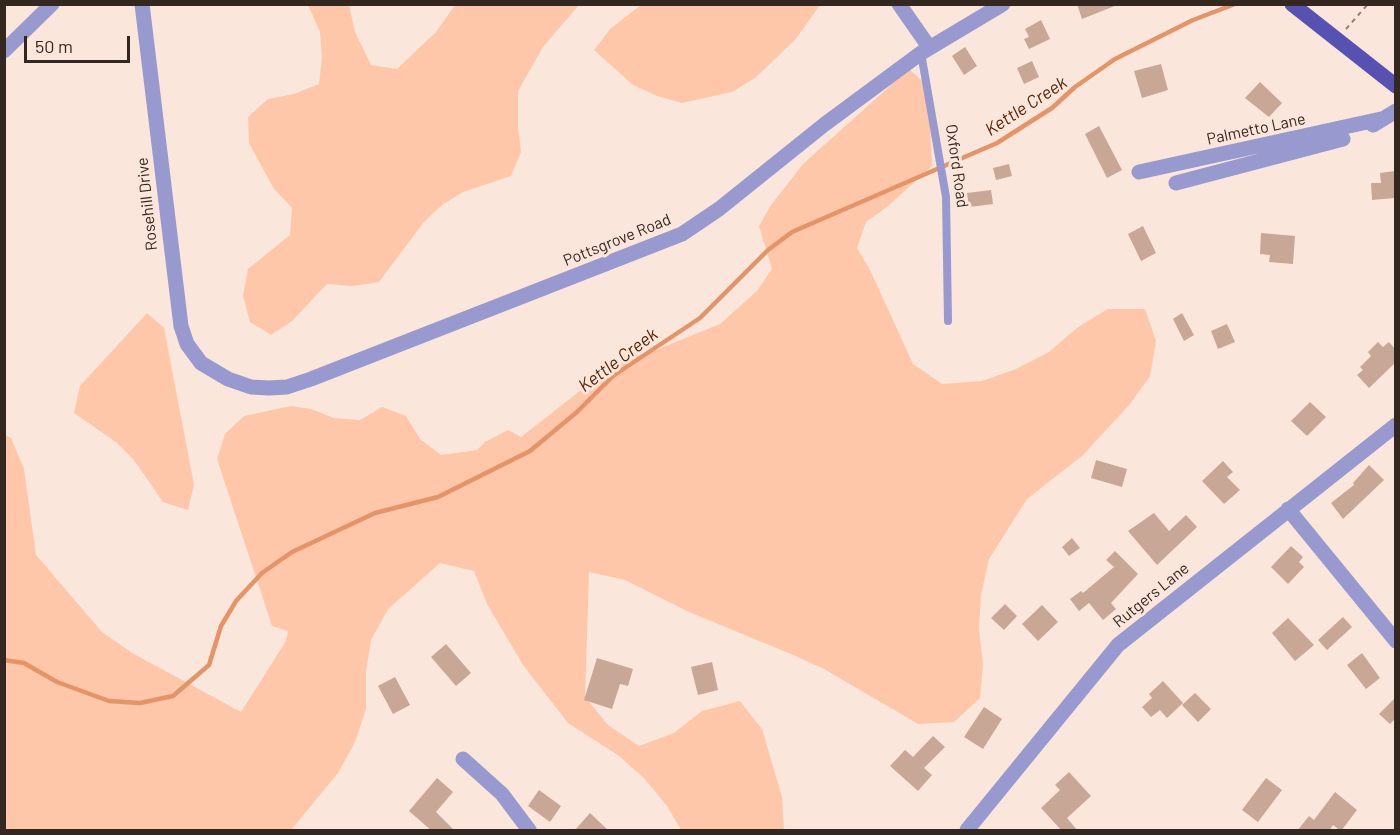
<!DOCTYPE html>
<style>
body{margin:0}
#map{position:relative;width:1400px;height:835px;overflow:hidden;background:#fbe6db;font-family:Barlow,sans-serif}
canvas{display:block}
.frame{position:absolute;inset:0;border:6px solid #342720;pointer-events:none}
.scale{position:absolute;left:24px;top:36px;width:106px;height:27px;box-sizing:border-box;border:3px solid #342720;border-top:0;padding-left:8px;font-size:18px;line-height:21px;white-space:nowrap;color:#342720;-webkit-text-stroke:4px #fbe6db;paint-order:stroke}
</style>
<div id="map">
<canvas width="1400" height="835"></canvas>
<div class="frame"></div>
<div class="scale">50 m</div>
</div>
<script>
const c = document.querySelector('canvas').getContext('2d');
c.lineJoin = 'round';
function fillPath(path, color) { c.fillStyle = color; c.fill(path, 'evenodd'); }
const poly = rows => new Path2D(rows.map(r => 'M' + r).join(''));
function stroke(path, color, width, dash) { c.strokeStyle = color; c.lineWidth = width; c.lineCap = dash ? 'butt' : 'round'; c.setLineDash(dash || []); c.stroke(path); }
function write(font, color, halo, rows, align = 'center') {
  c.font = font + ' Barlow,sans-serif'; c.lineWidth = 6; c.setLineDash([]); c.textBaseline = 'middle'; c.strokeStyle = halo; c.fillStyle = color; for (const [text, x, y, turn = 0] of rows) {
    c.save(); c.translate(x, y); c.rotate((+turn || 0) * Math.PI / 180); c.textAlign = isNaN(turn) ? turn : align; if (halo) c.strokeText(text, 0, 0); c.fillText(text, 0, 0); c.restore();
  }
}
fillPath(poly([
 [308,5,349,5,355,32,371,65,397,69,436,32,455,5,579,5,543,47,518,91,518,127,521,152,511,176,463,192,442,205,424,222,379,282,353,286,327,284,292,321,271,335,250,322,243,296,248,269,290,235,292,208,274,189,249,143,248,117,268,99,294,94,319,84,322,58,320,32],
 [641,5,641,4,820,5,795,40,755,78,732,92,682,103,657,96,633,85,594,50,610,29],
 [909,69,928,86,932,166,887,207,866,222,857,248,870,270,913,364,942,384,982,381,1016,369,1049,352,1078,327,1108,309,1145,309,1156,341,1150,376,1130,404,1082,456,1027,499,989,559,981,595,979,629,983,665,980,698,954,722,918,724,824,669,791,654,689,612,625,580,589,572,585,697,608,725,639,746,674,733,702,711,740,701,762,729,782,797,784,830,681,830,667,806,644,778,619,756,568,723,523,665,487,604,474,571,440,563,388,609,371,640,366,672,366,709,355,742,338,773,291,830,5,830,5,435,11,438,24,469,36,555,102,632,132,653,241,712,286,641,288,631,272,626,217,459,225,434,244,416,291,406,311,409,334,418,360,420,382,407,406,416,420,439,441,455,477,450,485,442,508,430,521,437,585,387,600,371,622,359,646,354,720,324,757,291,772,269,759,226,771,205,803,164],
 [147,313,164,328,194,485,188,510,163,502,134,460,116,442,74,413,80,386]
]), '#fec7a9');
stroke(poly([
 [4,660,24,663,57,682,109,701,140,703,173,696,209,665,221,626,236,601,262,573,292,552,375,513,438,497,530,451,577,412,613,376,700,318,768,250,792,232,997,143,1052,108,1075,87,1115,59,1193,20,1235,4]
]), '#e59468', 4.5);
fillPath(poly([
 [1077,4,1116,4,1117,5,1082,19],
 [1041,20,1050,39,1029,49,1024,39,1029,37,1025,29],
 [965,47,977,66,964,75,952,56],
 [1032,61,1039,77,1024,84,1017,68],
 [1161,64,1168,90,1142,98,1134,71],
 [1260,82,1282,103,1269,117,1245,98],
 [1099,126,1122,170,1107,178,1085,134],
 [1009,164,1012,176,996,180,993,168],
 [1395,171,1395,198,1372,200,1371,183,1381,183,1380,173],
 [991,190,993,204,969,207,967,193],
 [1143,226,1156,253,1141,261,1128,234],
 [1261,233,1295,236,1293,264,1269,262,1270,255,1260,254],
 [1182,313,1194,335,1184,341,1173,319],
 [1227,324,1235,342,1218,349,1211,331],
 [1378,342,1383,347,1389,342,1395,349,1395,363,1369,388,1357,375,1363,370,1360,367,1371,356,1368,352],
 [1310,402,1326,417,1307,436,1291,421],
 [1096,460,1127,469,1122,487,1091,478],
 [1223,461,1233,472,1227,477,1240,490,1224,504,1202,481],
 [1369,465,1384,480,1343,519,1331,503,1354,485,1353,483],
 [1154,513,1169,531,1186,515,1197,527,1157,565,1128,531],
 [1072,538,1080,548,1069,556,1062,547],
 [1291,546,1303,557,1299,562,1304,567,1288,584,1271,567],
 [1115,551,1138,574,1111,603,1116,609,1103,620,1089,603,1079,611,1070,599,1081,591,1083,593,1114,567,1106,560],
 [1005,604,1017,616,1004,630,991,618],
 [1042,605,1058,622,1038,641,1022,624],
 [1343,617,1352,627,1327,650,1318,640],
 [1288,618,1314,645,1295,661,1272,633],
 [446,644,471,673,456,686,431,657],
 [1362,653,1380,678,1366,689,1347,665],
 [597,658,633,669,628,686,620,684,612,709,584,700],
 [712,662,718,690,698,695,691,667],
 [395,677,410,705,393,714,378,686],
 [1163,681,1183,703,1167,718,1160,710,1151,717,1142,707,1152,698,1149,694],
 [1195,693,1211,709,1198,722,1182,705],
 [1395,698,1395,719,1390,724,1379,714],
 [984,707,1002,719,983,749,964,737],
 [933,736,945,747,924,768,932,775,918,791,890,766,905,750,913,757],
 [1069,772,1091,796,1067,818,1078,831,1062,831,1041,808,1060,790,1055,785],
 [437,778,453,792,436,812,455,831,432,831,409,811],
 [1266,778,1282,790,1258,822,1242,810],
 [539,790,561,806,550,822,528,806],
 [1335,792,1357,810,1341,831,1333,825,1329,831,1297,831,1309,816,1314,820],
 [590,813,609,831,574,831]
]), '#c8a796');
stroke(poly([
 [1346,29,1368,4]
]), '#928178', 2, [4.5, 4.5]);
stroke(poly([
 [921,53,946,197,948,321]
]), '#9799cf', 8);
stroke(poly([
 [142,4,181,326,187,344,201,363,228,379,251,387,269,388,287,387,311,379,682,234,719,209,825,124,921,53,1003,4],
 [899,4,929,47],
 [4,51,52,4],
 [1373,125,1396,111],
 [1139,172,1381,119],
 [1176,183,1343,139],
 [1288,509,1396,641],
 [463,759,502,794,529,830],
 [967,830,1118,645,1396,425]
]), '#9799cf', 15);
stroke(poly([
 [1292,4,1396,86]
]), '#5751b2', 15);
write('16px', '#342720', '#fbe6db', [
 ["Palmetto Lane",1256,129,-12],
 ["Oxford Road",957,166,82],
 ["Rosehill Drive",147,204,-96],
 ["Pottsgrove Road",617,240,-22],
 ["Rutgers Lane",1151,595,-39]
]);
write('italic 18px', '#552300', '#fbe6db', [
 ["Kettle Creek",1026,106,-33],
 ["Kettle Creek",618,360,-37]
]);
</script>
